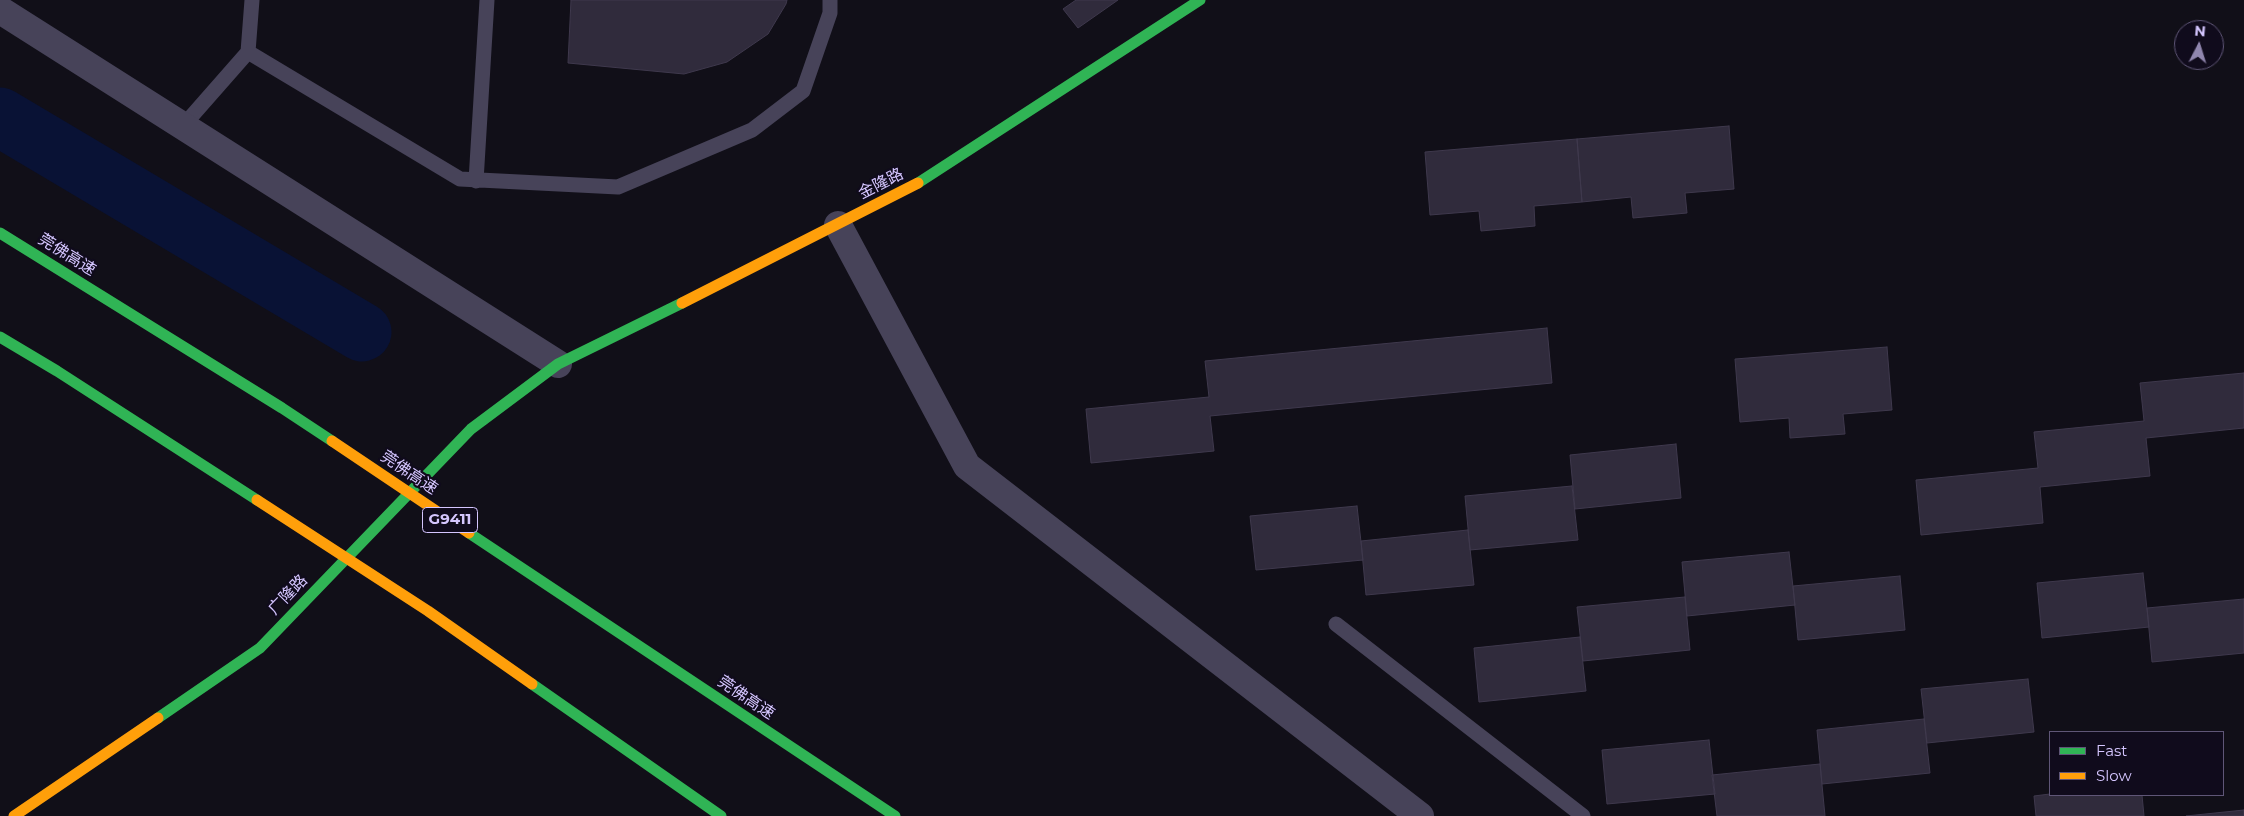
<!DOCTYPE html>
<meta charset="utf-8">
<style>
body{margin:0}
#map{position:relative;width:2244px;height:816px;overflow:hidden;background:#110f18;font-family:Montserrat,sans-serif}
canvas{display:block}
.legend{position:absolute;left:2049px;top:731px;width:175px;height:65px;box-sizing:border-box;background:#100b1c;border:1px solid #5f5677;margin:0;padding:6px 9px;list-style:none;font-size:15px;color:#d5c6ff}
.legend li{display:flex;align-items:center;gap:10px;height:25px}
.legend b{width:25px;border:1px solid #5f5677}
.north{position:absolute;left:2174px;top:20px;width:50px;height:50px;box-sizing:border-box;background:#100b1c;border:1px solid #5f5677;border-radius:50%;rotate:5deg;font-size:14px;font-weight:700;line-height:20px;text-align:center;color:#d5c6ff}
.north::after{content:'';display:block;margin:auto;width:18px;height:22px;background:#9086ae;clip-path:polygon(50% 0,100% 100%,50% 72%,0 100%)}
</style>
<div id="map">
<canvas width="2244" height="816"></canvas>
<ul class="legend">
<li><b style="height:6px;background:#30b455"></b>Fast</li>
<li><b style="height:6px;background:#ff9f0a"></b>Slow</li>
</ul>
<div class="north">N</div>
</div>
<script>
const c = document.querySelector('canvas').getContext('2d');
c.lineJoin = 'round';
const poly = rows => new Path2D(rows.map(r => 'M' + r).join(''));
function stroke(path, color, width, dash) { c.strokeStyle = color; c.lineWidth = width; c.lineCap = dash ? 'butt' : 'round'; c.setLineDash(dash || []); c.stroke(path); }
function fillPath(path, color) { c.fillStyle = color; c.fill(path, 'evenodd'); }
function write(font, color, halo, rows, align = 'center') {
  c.font = font + ' Montserrat,"Noto Sans SC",sans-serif'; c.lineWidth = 4.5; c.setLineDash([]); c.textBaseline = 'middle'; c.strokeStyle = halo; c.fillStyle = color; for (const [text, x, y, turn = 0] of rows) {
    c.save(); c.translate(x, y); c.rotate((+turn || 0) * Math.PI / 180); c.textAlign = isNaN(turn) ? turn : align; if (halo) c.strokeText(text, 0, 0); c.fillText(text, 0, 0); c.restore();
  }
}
stroke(poly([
 [0,117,362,332]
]), '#091235', 59);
const building = poly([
 [571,0,787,0,786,4,768,34,727,62,684,74,568,63,571,0],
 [1076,0,1118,0,1078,28,1063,9,1076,0],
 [1729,126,1734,189,1685,193,1687,213,1633,218,1631,197,1582,202,1577,139,1729,126],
 [1577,139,1582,202,1534,206,1535,226,1481,231,1479,211,1430,215,1425,152,1577,139],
 [1547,328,1552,383,1210,416,1214,451,1091,463,1086,409,1209,397,1205,361,1547,328],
 [1887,347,1892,410,1843,414,1845,434,1790,438,1789,418,1740,422,1735,359,1887,347],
 [2244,373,2244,428,2146,438,2150,476,2040,487,2043,523,1921,535,1916,480,2038,468,2034,432,2144,421,2140,383,2244,373],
 [1676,444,1681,498,1575,509,1570,455,1676,444],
 [1572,486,1578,540,1470,550,1465,496,1572,486],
 [1357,506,1363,560,1256,570,1250,516,1357,506],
 [1468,530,1474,585,1366,595,1361,541,1468,530],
 [1789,552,1795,605,1687,616,1682,562,1789,552],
 [2143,573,2149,627,2042,638,2037,583,2143,573],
 [1900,576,1905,630,1798,640,1793,586,1900,576],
 [1685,597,1690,650,1583,661,1577,607,1685,597],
 [2244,599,2244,653,2152,662,2147,608,2244,599],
 [1580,637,1586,691,1479,702,1474,648,1580,637],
 [2028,679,2034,732,1927,743,1921,689,2028,679],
 [1924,719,1930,773,1822,784,1817,730,1924,719],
 [1709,740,1715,794,1607,804,1602,750,1709,740],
 [1820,764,1825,816,1717,816,1712,775,1820,764],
 [2050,794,2142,795,2144,816,2036,816,2034,796,2050,794],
 [2244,810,2244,816,2186,816,2244,810]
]);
fillPath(building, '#302b3c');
stroke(building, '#3f394d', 1);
stroke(poly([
 [248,52,460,179,618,187,752,130,803,91,830,13,830,0],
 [183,126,248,52,252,0],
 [476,181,487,0],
 [1336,624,1583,816]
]), '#474359', 15);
stroke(poly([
 [0,10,558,364],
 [838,225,967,466,1420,816]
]), '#474359', 28);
stroke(poly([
 [918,183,1200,0],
 [158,718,260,648,471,429,558,364,682,303]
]), '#30b455', 11);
stroke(poly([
 [682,303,918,183],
 [14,816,158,718]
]), '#ff9f0a', 11);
stroke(poly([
 [0,233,282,408,332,441],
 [0,337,57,371,257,500],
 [469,533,895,816],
 [532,684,721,816]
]), '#30b455', 11);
stroke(poly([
 [332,441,469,533],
 [257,500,428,611,532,684]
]), '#ff9f0a', 11);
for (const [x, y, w] of [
 [450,520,55]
]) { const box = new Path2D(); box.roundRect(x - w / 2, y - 12.5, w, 25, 4); c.fillStyle = '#100b1c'; c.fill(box); stroke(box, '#d5c6ff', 1); }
write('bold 15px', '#d5c6ff', null, [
 ["G9411",450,520]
]);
write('16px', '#d5c6ff', '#100b1c', [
 ["金隆路",881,184,-27],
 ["莞佛高速",67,255,32],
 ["莞佛高速",409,473,34],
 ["广隆路",288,595,-46],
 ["莞佛高速",746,698,34]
]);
</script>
